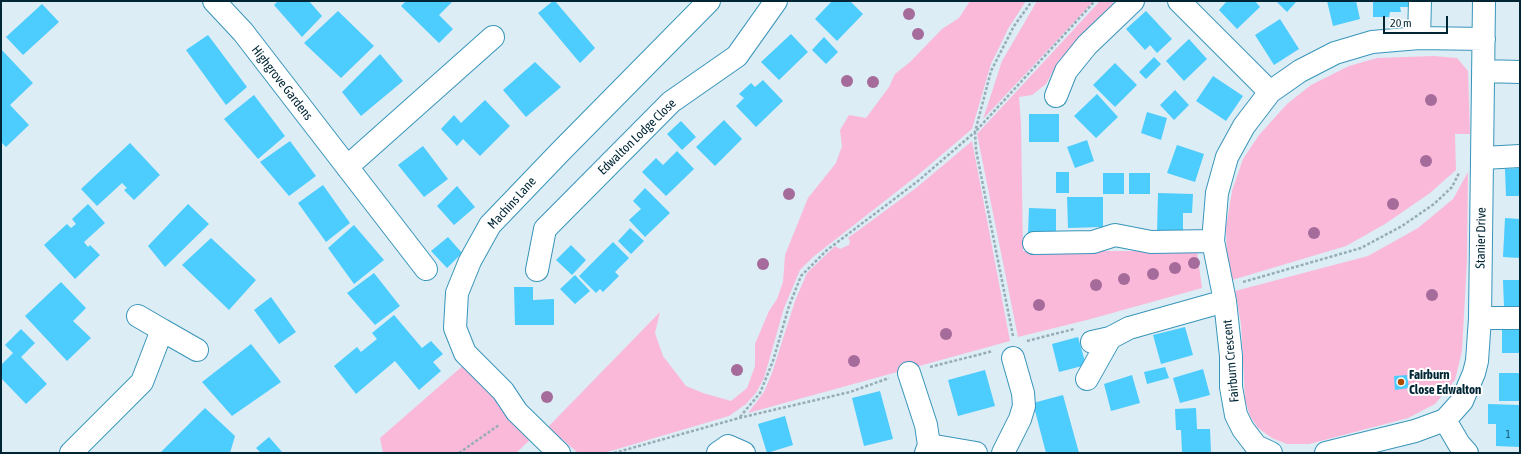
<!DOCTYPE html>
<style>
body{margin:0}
#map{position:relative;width:1521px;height:454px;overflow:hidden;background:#dcedf5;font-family:"Asap Condensed",sans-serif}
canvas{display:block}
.frame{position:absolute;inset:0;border:2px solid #002635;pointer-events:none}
.scale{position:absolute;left:1383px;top:16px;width:65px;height:18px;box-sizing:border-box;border:2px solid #002635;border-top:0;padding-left:5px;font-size:12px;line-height:14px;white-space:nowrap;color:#002635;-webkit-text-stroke:3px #fff;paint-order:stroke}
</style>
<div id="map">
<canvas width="1521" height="454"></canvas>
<div class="frame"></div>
<div class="scale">20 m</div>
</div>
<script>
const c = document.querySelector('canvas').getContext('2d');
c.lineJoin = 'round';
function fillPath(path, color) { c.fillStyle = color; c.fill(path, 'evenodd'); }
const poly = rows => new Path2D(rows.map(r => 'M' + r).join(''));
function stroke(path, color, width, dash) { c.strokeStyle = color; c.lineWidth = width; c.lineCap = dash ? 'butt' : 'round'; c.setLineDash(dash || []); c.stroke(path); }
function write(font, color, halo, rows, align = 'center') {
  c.font = font + ' "Asap Condensed",sans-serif'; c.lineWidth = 4; c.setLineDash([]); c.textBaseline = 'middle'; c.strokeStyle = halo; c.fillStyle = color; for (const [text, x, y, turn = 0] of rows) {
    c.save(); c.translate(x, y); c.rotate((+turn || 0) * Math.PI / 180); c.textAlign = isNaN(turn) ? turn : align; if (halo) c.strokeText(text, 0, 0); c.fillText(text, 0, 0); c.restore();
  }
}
fillPath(poly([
 [970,1,1026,1,1008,29,991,64,972,129,918,175,813,257,800,270,784,308,764,378,756,393,746,404,729,416,604,453,578,453,548,427,660,312,655,333,663,356,686,386,703,393,731,401,747,388,755,366,755,344,769,311,777,299,783,282,785,255,808,198,836,163,842,146,840,130,849,115,866,118,889,87,895,74,910,62,942,29,959,18],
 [1037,1,1094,1,983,119,1002,61],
 [1100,1,1112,1,1115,5,1059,60,1046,84,1032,95,1019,97,1021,124,1023,251,1197,251,1202,288,1087,320,1018,337,977,134],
 [1434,56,1457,58,1468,71,1470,134,1455,134,1456,170,1430,193,1385,224,1346,246,1232,280,1227,261,1226,227,1232,191,1243,159,1259,135,1287,104,1311,85,1349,66,1377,58],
 [972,141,1010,341,748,413,764,392,772,373,795,301,807,273,835,246,840,249,849,245,850,241,848,238,916,188],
 [1468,172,1467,260,1462,351,1455,380,1435,404,1408,418,1309,444,1287,444,1272,438,1258,428,1250,416,1245,400,1241,324,1235,291,1368,256,1418,228,1453,199],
 [466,363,532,438,516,453,383,453,380,438]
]), '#fbb9d9');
fillPath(poly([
 [278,1,309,1,322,16,302,37,274,5],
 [406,1,453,1,439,15,453,29,439,43,401,6],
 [553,1,555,1,595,48,580,63,538,13],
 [832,1,850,1,863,14,837,41,815,19],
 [1227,1,1255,1,1260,7,1237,29,1219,10],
 [1276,1,1297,1,1287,12],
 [1327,1,1356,1,1360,19,1333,26],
 [1373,1,1412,1,1412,7,1400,7,1401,12,1390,12,1389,17,1373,17],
 [42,4,59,22,23,55,6,37],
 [338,11,374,46,341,78,304,43],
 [1146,11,1172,39,1157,53,1150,45,1145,50,1126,29],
 [1280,19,1299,49,1274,65,1255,35],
 [791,34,808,52,779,80,761,62],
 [208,35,247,87,226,105,186,50],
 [824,37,838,52,826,64,812,50],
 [1189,39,1207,59,1184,81,1166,61],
 [1,49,33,83,10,105,29,125,6,147,1,142],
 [380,54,403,81,361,116,342,92],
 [1154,57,1161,64,1146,79,1139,72],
 [535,62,561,87,526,117,503,90],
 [1115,63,1137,85,1115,107,1093,85],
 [1213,76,1243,96,1226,121,1196,101],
 [763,80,783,101,756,127,736,106,744,98,739,94,751,83,755,87],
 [1175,90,1189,105,1174,120,1160,105],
 [1097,94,1118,117,1096,138,1074,116],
 [254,95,285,136,258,159,224,119],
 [485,100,510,126,480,156,463,139,457,146,441,129,454,115,461,123],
 [1147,112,1167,118,1161,140,1141,133],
 [1029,114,1059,114,1059,142,1029,142],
 [724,120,742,139,715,166,696,147],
 [681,121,696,137,682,150,667,134],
 [1087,140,1094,161,1075,168,1067,147],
 [290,141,316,176,289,196,260,162],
 [130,143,160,175,134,200,124,190,127,188,122,183,97,206,81,189],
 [1177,145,1204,154,1195,182,1167,173],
 [423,146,448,179,424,197,398,165],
 [677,151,694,169,666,196,642,172,656,158,663,165],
 [1520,168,1520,196,1506,196,1505,169],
 [1056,172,1069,172,1069,193,1056,193],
 [1103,173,1124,173,1124,194,1103,194],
 [1129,173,1150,173,1150,194,1129,194],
 [323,185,350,223,326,242,298,203],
 [457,186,475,207,454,225,437,206],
 [645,188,670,213,645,237,629,220,641,209,633,201],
 [1158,193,1193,194,1192,213,1183,213,1183,235,1157,234],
 [1067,197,1103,197,1103,227,1068,228],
 [88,204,105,223,84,242,88,247,90,245,100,255,75,279,44,245,67,224,71,228,76,224,72,219],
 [188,204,209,224,165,267,148,246],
 [1029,208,1056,209,1056,235,1028,234],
 [1505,218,1520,219,1520,258,1503,257],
 [354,225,384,260,354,284,328,248],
 [630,228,644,241,631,254,618,241],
 [448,237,462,253,447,268,431,251],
 [211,238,256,280,229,310,182,265],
 [613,242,629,258,615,272,619,276,603,292,600,289,596,293,579,276],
 [571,245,586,260,572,275,556,260],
 [374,273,400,306,375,325,347,293],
 [575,275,590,291,575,304,560,289],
 [1503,280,1520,280,1520,306,1504,307],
 [61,282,86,308,73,321,91,338,67,361,25,316],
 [514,287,533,287,533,300,554,299,554,325,515,325],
 [271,297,296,332,279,344,254,310],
 [394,315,422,348,431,341,443,354,433,362,441,371,419,390,395,361,356,394,334,366,357,347,361,352,377,339,372,333],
 [1502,326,1520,326,1520,353,1502,353],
 [1185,327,1193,355,1161,364,1153,335],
 [21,329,35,343,21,357,47,384,26,404,1,378,1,365,13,353,5,345],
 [1078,337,1086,365,1059,372,1052,344],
 [251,344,281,382,232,416,202,382],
 [1165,367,1169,378,1147,384,1144,372],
 [1203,369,1210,395,1180,403,1173,378],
 [985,370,995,406,958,416,948,380],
 [1499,373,1520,373,1520,401,1499,401],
 [1132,375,1140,403,1111,411,1104,384],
 [1407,375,1409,388,1395,390,1394,376],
 [880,391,893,439,864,446,852,398],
 [1063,395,1079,453,1046,453,1033,403],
 [1488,404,1520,405,1520,447,1496,446,1496,424,1488,424],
 [205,408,235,436,230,453,160,453],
 [1196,408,1197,429,1210,429,1211,453,1182,453,1181,430,1176,430,1175,409],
 [785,416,793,445,767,453,758,424],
 [269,437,283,453,261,453,256,448]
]), '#4dccfe');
const minor = poly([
 [214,1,243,32,426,269],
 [1179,1,1270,92],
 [1419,38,1420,1],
 [1483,71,1520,72],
 [1056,96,1066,71,1087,45,1133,1],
 [1483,158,1520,156],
 [347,167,493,37],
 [1034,243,1093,242,1115,235,1151,242,1213,241],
 [537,270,545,229,671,102,737,56,776,1],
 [1480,318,1520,318],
 [162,330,197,350],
 [1092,342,1110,338,1129,328,1225,301],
 [909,373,926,425,929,445],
 [1087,379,1110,338],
 [1445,420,1459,444,1467,453],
 [71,453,142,382,162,330,138,316],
 [559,453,517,412,503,391,465,353,455,328,457,293,470,261,490,225,561,151,709,1],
 [718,453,728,446,744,453],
 [926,453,929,445,976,453],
 [1003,453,1020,419,1024,406,1023,393,1013,358],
 [1271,453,1256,446,1243,429,1236,415,1231,387,1231,356,1225,301,1213,241,1217,193,1227,157,1244,126,1270,92,1300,71,1335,53,1372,42,1419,38,1484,39],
 [1326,453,1415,431,1445,420,1462,401,1474,373,1477,361,1480,318,1484,1]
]);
stroke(minor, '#3895ba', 24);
stroke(poly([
 [1243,282,1361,248,1402,226,1434,204,1452,187,1459,173],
 [1013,336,976,150,975,132,1095,1],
 [1027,341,1074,329],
 [930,367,993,351],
 [740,417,760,393,773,361,789,306,801,276,827,250,918,181,975,132,991,71,1014,26,1032,1],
 [459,453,499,425],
 [614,453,739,418,850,392,889,378]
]), '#96adb8', 2.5, [3, 2]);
stroke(minor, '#fff', 22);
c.fillStyle = '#a56b9a';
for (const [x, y] of [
 [909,14],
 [918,34],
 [847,81],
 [873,82],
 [1431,100],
 [1426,161],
 [789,194],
 [1393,204],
 [1314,233],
 [1194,263],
 [763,264],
 [1175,268],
 [1153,274],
 [1124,279],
 [1096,285],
 [1432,295],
 [1039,305],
 [946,334],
 [854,361],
 [737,370],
 [547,397]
]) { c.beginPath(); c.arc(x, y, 6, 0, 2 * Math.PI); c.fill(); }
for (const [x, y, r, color] of [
 [1401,382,4,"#ac4c01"]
]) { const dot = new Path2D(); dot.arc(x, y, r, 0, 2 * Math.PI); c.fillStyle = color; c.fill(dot); stroke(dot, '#fff', 1.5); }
write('11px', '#135067', null, [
 ["1",1508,435]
]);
write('13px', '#002635', '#fff', [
 ["Highgrove Gardens",282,83,52],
 ["Edwalton Lodge Close",637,137,-44],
 ["Machins Lane",512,203,-48],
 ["Stanier Drive",1481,238,-89],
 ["Fairburn Crescent",1231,361,-95]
]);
write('bold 13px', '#002635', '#fff', [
 ["Fairburn",1409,375],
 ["Close Edwalton",1409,390]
], 'left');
</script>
